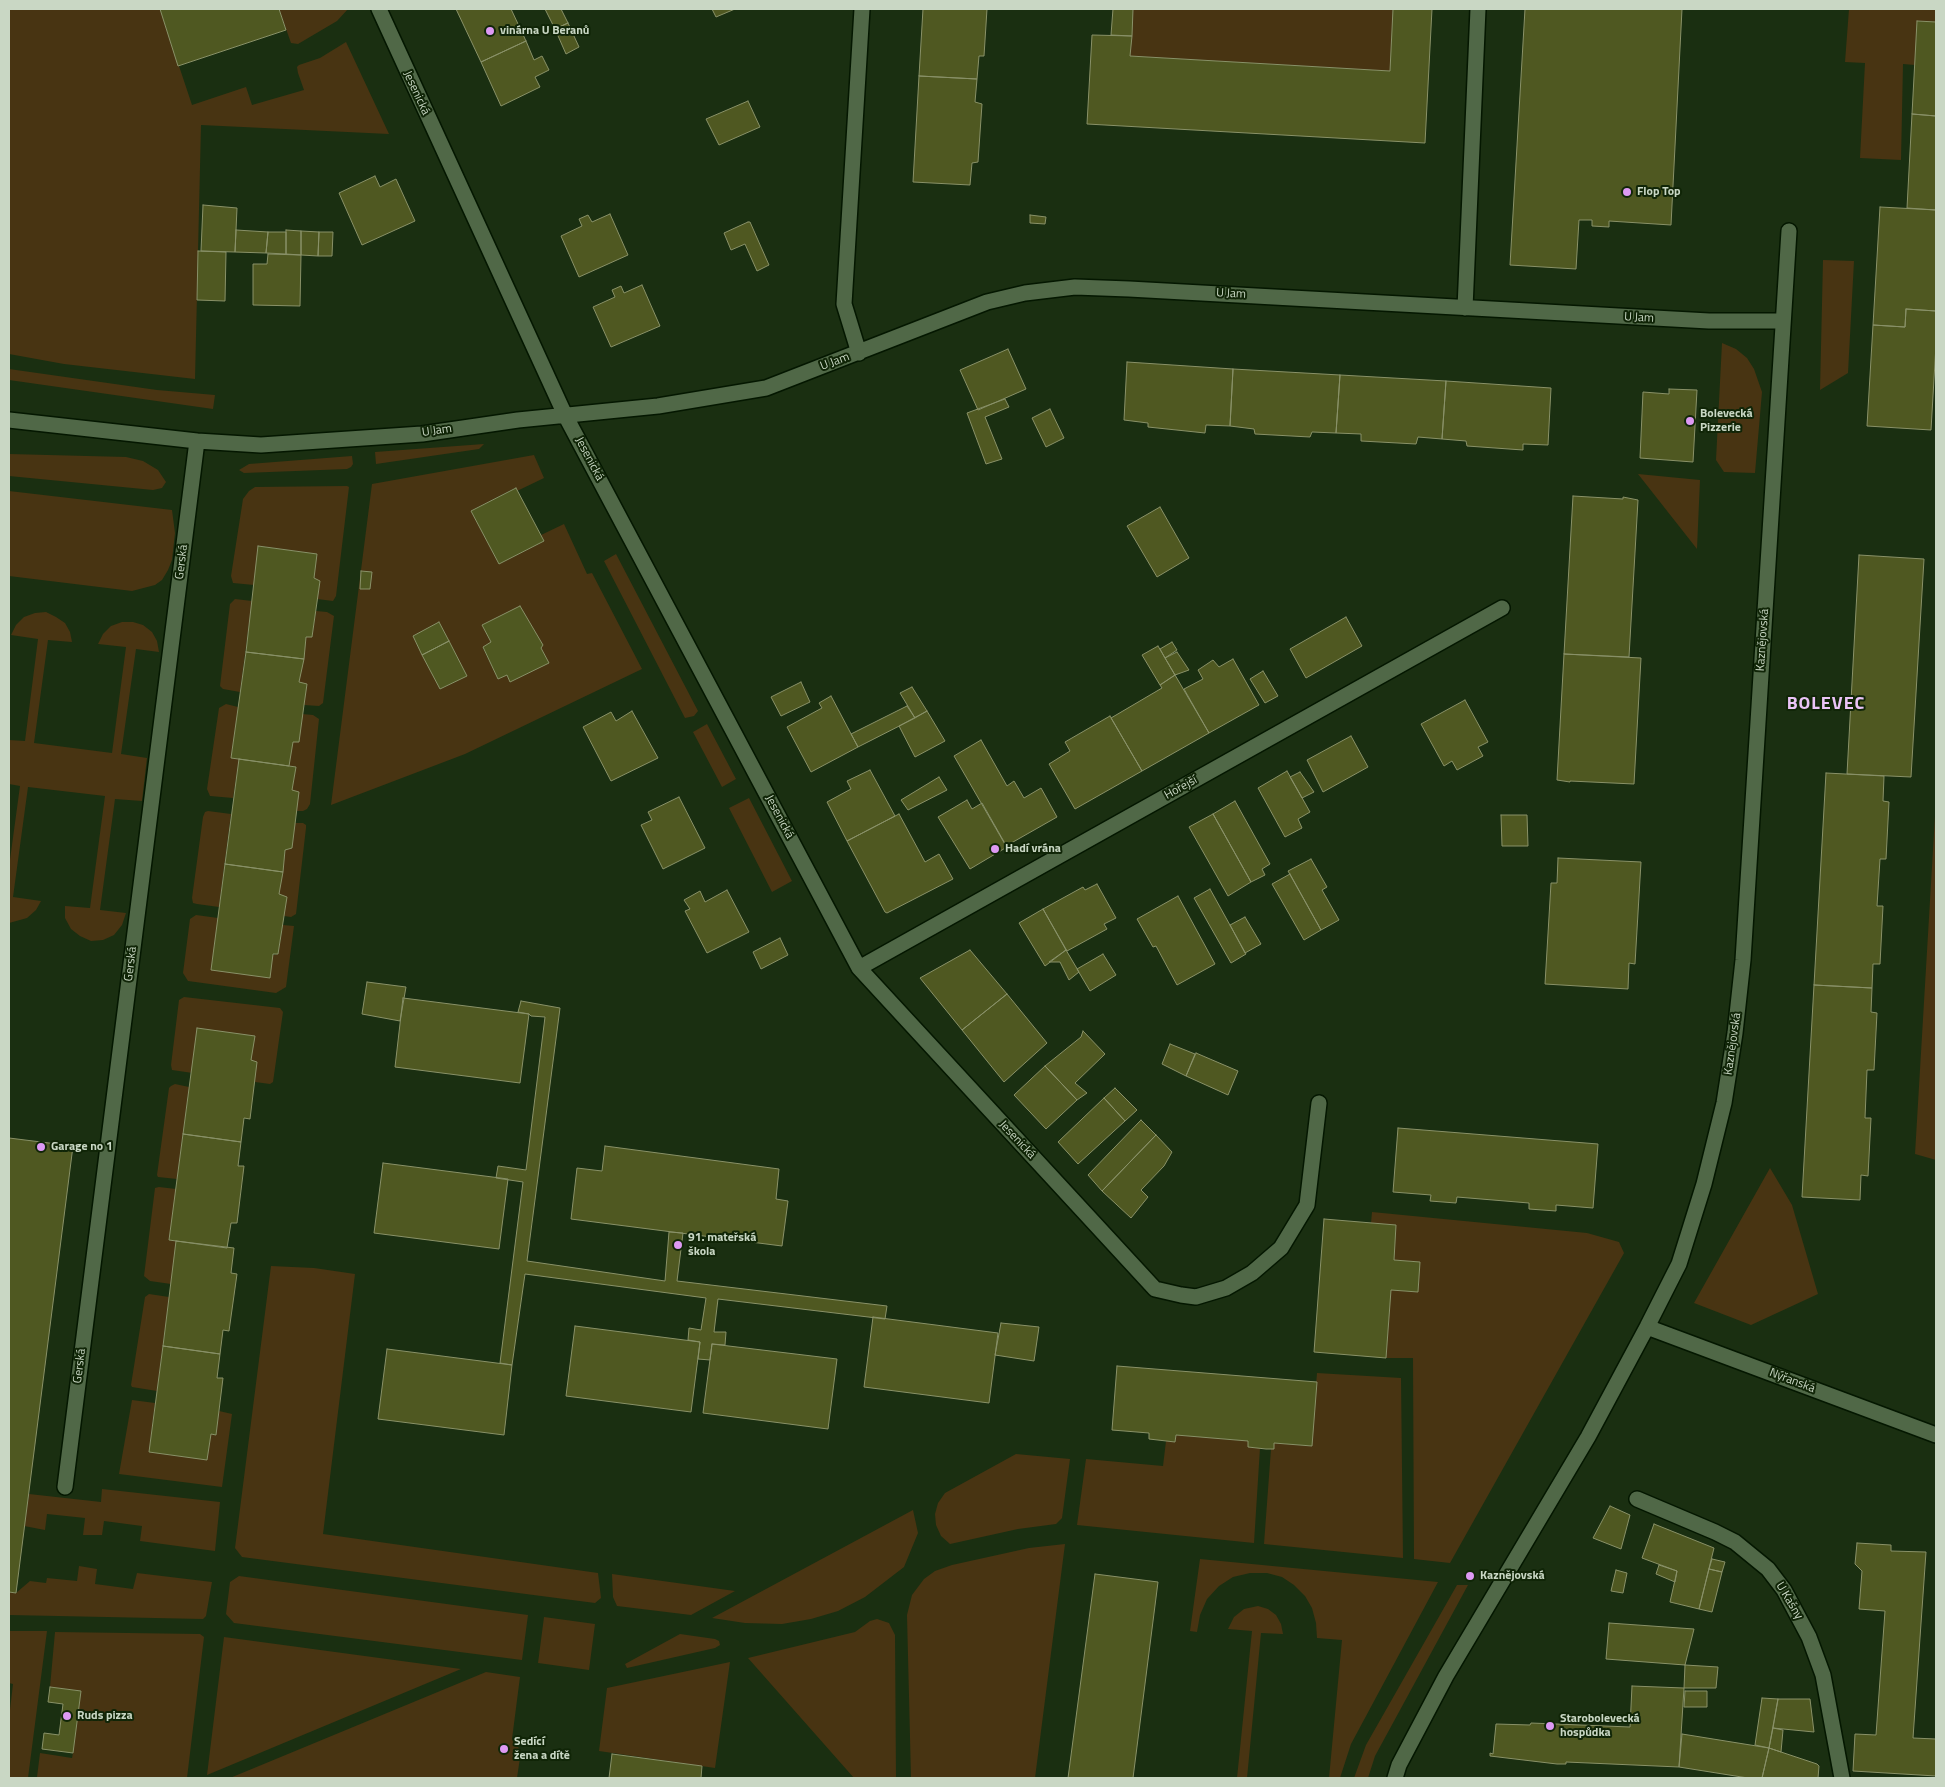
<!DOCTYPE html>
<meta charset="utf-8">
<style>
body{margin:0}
#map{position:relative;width:1945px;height:1787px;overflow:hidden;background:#1a2f11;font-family:"Titillium Web",sans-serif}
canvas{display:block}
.frame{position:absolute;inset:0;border:10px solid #c9d7c4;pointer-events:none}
</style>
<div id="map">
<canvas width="1945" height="1787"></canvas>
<div class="frame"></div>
</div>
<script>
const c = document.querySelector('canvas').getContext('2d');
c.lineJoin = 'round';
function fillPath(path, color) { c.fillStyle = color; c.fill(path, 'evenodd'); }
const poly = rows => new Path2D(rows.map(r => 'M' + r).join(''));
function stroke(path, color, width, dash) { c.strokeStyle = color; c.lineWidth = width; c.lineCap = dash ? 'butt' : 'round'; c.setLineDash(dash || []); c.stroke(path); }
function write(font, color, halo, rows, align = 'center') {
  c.font = font + ' "Titillium Web",sans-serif'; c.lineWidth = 4; c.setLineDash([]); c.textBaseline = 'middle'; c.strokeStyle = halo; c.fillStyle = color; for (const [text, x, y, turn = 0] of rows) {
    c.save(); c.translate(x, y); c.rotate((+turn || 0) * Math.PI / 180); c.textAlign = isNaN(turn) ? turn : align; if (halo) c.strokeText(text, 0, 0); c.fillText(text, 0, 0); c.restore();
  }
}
fillPath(poly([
 [9,9,160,9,192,105,246,87,252,105,304,90,298,73,297,67,299,65,320,58,346,42,389,134,201,125,195,379,64,364,9,354],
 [279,9,348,9,337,21,298,44,291,43],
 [1133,9,1393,9,1390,71,1130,56],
 [1849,9,1936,9,1936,22,1918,21,1915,65,1903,64,1901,160,1860,158,1865,63,1845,62],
 [1823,260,1854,261,1848,373,1820,390],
 [1722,343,1736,349,1747,358,1754,369,1762,392,1755,473,1724,472,1716,460],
 [9,369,157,390,215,395,213,409,9,380],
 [484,444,479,449,376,464,375,452],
 [9,454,126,457,143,461,158,470,166,482,162,488,153,490,9,476],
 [534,455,544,478,517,491,515,488,471,511,499,564,544,541,541,535,564,524,587,574,592,573,642,669,465,754,331,805,372,484],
 [520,607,542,645,541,648,548,663,510,682,507,675,498,679,483,648,491,642,482,625],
 [439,622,467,676,440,689,413,636],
 [352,456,353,464,351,467,347,469,244,473,239,470,249,464],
 [1638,474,1700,480,1697,549],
 [347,486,349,487,336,596,333,601,317,599,320,581,314,578,317,554,259,546,254,585,233,583,231,576,243,499,249,491,255,487],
 [9,491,172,510,175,533,172,560,168,570,162,580,155,585,132,591,9,576],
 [616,554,698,711,694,716,685,718,604,561],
 [235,599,252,601,240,692,223,689,220,686,230,604],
 [316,611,327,612,334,616,323,703,319,706,304,705,299,682,306,637,312,637],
 [46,612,56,617,65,623,70,632,72,642,48,640,34,743,112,753,126,647,98,644,103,634,111,626,122,622,133,622,143,625,152,632,157,641,159,652,136,649,121,754,147,758,142,801,115,799,100,910,126,913,122,925,114,935,103,940,91,941,80,936,71,929,65,918,65,906,90,908,105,796,28,787,13,897,41,901,36,910,27,918,9,923,9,867,20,786,9,784,9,740,25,741,38,639,11,635,16,625,24,617,35,613],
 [226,704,238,707,231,758,239,759,233,798,210,796,207,789,219,708],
 [302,714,313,715,319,719,310,804,307,809,303,811,296,811,292,790,296,767,289,766,293,742,299,741],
 [707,724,736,779,722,787,693,732],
 [749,798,792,881,772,892,729,808],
 [1936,799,1936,1160,1915,1154],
 [208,811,231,814,219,907,197,904,193,903,192,898,203,817,205,812],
 [295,823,303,823,306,825,306,828,296,914,291,917,284,916,279,894,285,850,292,848],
 [196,915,218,918,211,970,278,954,283,925,294,926,286,987,276,993,188,981,183,973,190,919],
 [184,997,280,1008,283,1012,273,1082,270,1084,255,1082,172,1070,171,1065,179,1000],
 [175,1084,189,1087,177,1179,158,1177,157,1175,169,1088,171,1086],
 [1770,1168,1792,1205,1818,1294,1751,1325,1694,1303],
 [159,1187,176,1189,169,1240,176,1241,171,1284,150,1281,144,1276,155,1188],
 [1372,1212,1587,1233,1619,1242,1624,1253,1450,1563,1414,1559,1413,1358,1386,1358,1391,1290,1418,1292,1420,1262,1394,1260,1396,1225,1371,1223],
 [271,1266,314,1268,355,1274,323,1534,598,1573,601,1598,595,1603,242,1557,235,1548],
 [149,1294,169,1297,157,1391,132,1387,131,1385,145,1297],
 [1317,1373,1401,1378,1403,1558,1264,1544,1271,1449,1274,1449,1274,1443,1311,1446],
 [132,1400,155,1403,149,1452,207,1459,211,1434,216,1435,219,1411,232,1414,222,1487,119,1474],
 [1176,1435,1248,1441,1248,1447,1260,1448,1254,1543,1077,1525,1086,1459,1163,1466,1166,1441,1175,1441],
 [1016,1454,1070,1459,1062,1518,1056,1524,1018,1529,950,1544,941,1536,936,1525,935,1514,938,1503,945,1493],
 [102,1489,220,1502,215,1551,140,1541,142,1526,104,1521,102,1535,83,1535,85,1518,47,1514,45,1530,24,1526,29,1494,101,1502],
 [913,1510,918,1533,904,1567,865,1597,838,1611,811,1619,782,1624,745,1623,712,1618],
 [1065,1544,1035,1778,911,1778,907,1615,912,1595,924,1579,935,1571,952,1565,1029,1548],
 [1200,1559,1438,1582,1351,1744,1340,1778,1329,1778,1342,1640,1317,1638,1316,1623,1312,1608,1305,1596,1294,1585,1282,1577,1267,1573,1250,1573,1233,1577,1219,1586,1207,1599,1200,1615,1197,1632,1190,1631],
 [79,1566,97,1569,95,1584,133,1589,137,1573,212,1582,206,1616,203,1619,9,1615,9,1592,16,1593,30,1581,46,1583,47,1578,77,1581],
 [612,1574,735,1591,691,1615,617,1606,613,1597],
 [239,1576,528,1615,522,1660,234,1623,226,1614,230,1582],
 [1457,1585,1468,1585,1375,1756,1368,1778,1354,1778,1366,1745],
 [1258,1606,1268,1609,1276,1615,1281,1624,1283,1634,1261,1633,1247,1778,1237,1778,1252,1631,1228,1629,1234,1617,1244,1609],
 [544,1617,595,1624,589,1670,538,1663],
 [877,1619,889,1623,895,1635,896,1778,854,1778,748,1658,855,1632,870,1621],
 [9,1631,47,1631,28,1778,9,1778,9,1718,13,1684,9,1683],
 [55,1632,200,1634,204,1637,187,1778,37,1777,40,1753,72,1758,73,1753,81,1691,50,1687],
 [680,1634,715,1639,719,1641,720,1645,715,1648,627,1668,625,1664],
 [224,1637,461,1669,207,1775],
 [730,1662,715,1768,599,1751,607,1688],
 [486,1672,520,1677,512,1739,521,1751,517,1778,230,1778]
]), '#483412');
const building = poly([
 [160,9,279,9,286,30,178,66,160,9],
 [456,9,511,9,526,41,481,62,456,9],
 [545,9,561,9,568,23,555,29,545,9],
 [712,9,735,9,716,17,712,9],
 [923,9,987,9,984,56,979,56,977,79,919,76,923,9],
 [1113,9,1133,9,1132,36,1111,35,1113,9],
 [1393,9,1432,9,1425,143,1087,124,1092,35,1132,36,1130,56,1390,71,1393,9],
 [1525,9,1682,9,1671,225,1609,221,1609,227,1592,226,1592,220,1579,220,1576,269,1510,265,1525,9],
 [1917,21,1936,22,1936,116,1912,114,1917,21],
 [568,23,579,47,566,54,555,29,568,23],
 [526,41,534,60,542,56,549,70,535,77,540,87,501,106,481,62,526,41],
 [919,76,977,79,975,102,982,104,978,162,972,163,970,185,913,182,919,76],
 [748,101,760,127,719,145,706,119,748,101],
 [1912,114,1936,116,1936,210,1907,208,1912,114],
 [375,176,380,187,396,179,415,221,362,245,339,193,375,176],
 [203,205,237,208,235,252,201,251,203,205],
 [1880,207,1936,210,1936,311,1906,309,1905,327,1873,325,1880,207],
 [610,214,628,255,579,277,561,236,582,226,579,219,588,215,592,222,610,214],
 [1030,215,1046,217,1045,224,1030,223,1030,215],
 [748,222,750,222,769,265,757,271,745,244,731,250,724,233,748,222],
 [236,230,268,232,266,253,235,252,236,230],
 [286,230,301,231,301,255,286,254,286,230],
 [301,231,319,232,318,256,301,255,301,231],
 [268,232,286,232,286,254,266,253,268,232],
 [319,232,333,232,332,256,318,256,319,232],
 [198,251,226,252,225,301,197,300,198,251],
 [268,254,301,255,300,306,253,305,253,264,267,264,268,254],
 [642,285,660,326,611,347,593,307,615,297,612,290,621,286,624,293,642,285],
 [1906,309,1936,311,1936,345,1931,430,1867,426,1873,325,1905,327,1906,309],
 [1008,349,1026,389,978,410,960,370,1008,349],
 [1127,362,1233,369,1230,426,1206,425,1205,433,1148,427,1148,423,1124,420,1127,362],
 [1233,369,1340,375,1336,433,1312,432,1310,437,1255,434,1254,429,1230,426,1233,369],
 [1340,375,1446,381,1442,439,1418,437,1416,444,1361,441,1361,434,1336,433,1340,375],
 [1446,381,1551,388,1548,445,1523,444,1523,450,1467,446,1466,441,1442,439,1446,381],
 [1669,389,1697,390,1693,462,1640,458,1643,392,1669,394,1669,389],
 [1005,399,1009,407,985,417,1002,459,986,464,967,413,1005,399],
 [1050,409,1064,438,1046,447,1032,418,1050,409],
 [516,488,544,541,499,564,471,511,516,488],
 [1573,496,1623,499,1623,497,1638,500,1629,657,1564,654,1573,496],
 [1160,507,1189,558,1157,577,1127,526,1160,507],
 [258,546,317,554,314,578,320,581,312,637,306,637,304,659,246,652,258,546],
 [1859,555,1924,559,1911,777,1847,774,1859,555],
 [361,571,372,572,370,589,360,589,361,571],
 [520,606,543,645,541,648,549,663,510,682,507,675,498,679,483,647,491,642,482,625,520,606],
 [1346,617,1362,646,1306,678,1290,649,1346,617],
 [439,622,449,641,422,655,413,636,439,622],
 [449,641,467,676,440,689,422,655,449,641],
 [1172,642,1177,650,1165,658,1160,649,1172,642],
 [1158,646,1175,675,1160,685,1142,655,1158,646],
 [246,652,304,659,299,682,307,684,304,705,299,742,293,742,289,766,231,758,246,652],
 [1177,652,1189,670,1175,675,1165,658,1177,652],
 [1564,654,1641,658,1634,784,1570,781,1570,782,1557,780,1564,654],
 [1233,659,1259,705,1209,733,1184,689,1203,679,1198,670,1213,660,1219,667,1233,659],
 [1263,671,1278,696,1265,703,1250,679,1263,671],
 [1175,675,1209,733,1142,771,1111,718,1162,688,1160,685,1175,675],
 [801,682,810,702,781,716,771,697,801,682],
 [912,687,927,711,915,718,900,693,912,687],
 [831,696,858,747,811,772,787,727,822,708,819,703,831,696],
 [1465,700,1488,742,1478,747,1483,756,1457,770,1452,761,1444,766,1421,724,1465,700],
 [907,706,915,718,858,747,851,734,907,706],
 [632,711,658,758,611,781,583,727,611,712,616,721,632,711],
 [927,711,945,741,915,757,899,726,927,711],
 [1110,716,1142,771,1075,809,1049,764,1070,751,1065,742,1110,716],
 [1351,736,1368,767,1323,792,1307,760,1351,736],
 [981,740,1007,786,1014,781,1024,798,1041,788,1057,817,1006,846,954,756,981,740],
 [239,759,296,767,292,790,299,792,292,848,285,850,283,872,225,864,239,759],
 [870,770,895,816,847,841,827,802,851,789,847,781,870,770],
 [1287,771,1310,812,1298,819,1302,828,1285,837,1258,788,1287,771],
 [1300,772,1314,792,1302,798,1290,777,1300,772],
 [1826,773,1884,776,1883,801,1889,802,1886,859,1880,859,1877,906,1883,906,1880,964,1873,964,1872,988,1814,985,1826,773],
 [939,777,947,790,908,810,901,800,939,777],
 [679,797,705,848,663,869,641,825,652,820,648,812,679,797],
 [967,800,972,809,982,803,1007,847,970,869,938,817,967,800],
 [1235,801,1270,864,1262,869,1265,875,1251,882,1213,814,1235,801],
 [899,814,925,862,939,854,953,879,887,913,885,912,847,841,899,814],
 [1213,814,1251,882,1228,896,1189,827,1213,814],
 [1501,815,1527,815,1528,846,1502,846,1501,815],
 [1558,858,1641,862,1635,964,1629,963,1628,989,1545,984,1551,883,1557,883,1558,858],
 [1311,859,1327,887,1322,890,1339,920,1321,930,1288,871,1311,859],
 [225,864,283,872,279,894,287,897,278,954,273,954,270,978,211,970,225,864],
 [1290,874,1321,930,1304,940,1272,884,1290,874],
 [1097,884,1116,918,1104,924,1107,929,1067,951,1043,909,1083,887,1085,890,1097,884],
 [1210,889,1246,954,1231,963,1194,898,1210,889],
 [727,890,749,932,707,953,685,911,690,909,684,900,700,891,705,902,727,890],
 [1178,896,1215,964,1177,985,1156,946,1153,947,1137,919,1178,896],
 [1043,909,1066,950,1045,966,1019,923,1043,909],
 [1245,917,1261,944,1245,953,1230,925,1245,917],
 [780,938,788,955,761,969,753,952,780,938],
 [970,950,1007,994,962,1030,920,978,970,950],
 [1066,950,1079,972,1069,980,1060,962,1049,962,1066,950],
 [1103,954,1116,975,1090,991,1077,969,1103,954],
 [367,982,406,987,400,1021,362,1014,367,982],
 [1814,985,1872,988,1871,1012,1877,1013,1874,1070,1867,1070,1865,1118,1871,1118,1868,1176,1861,1175,1860,1200,1802,1197,1814,985],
 [1007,994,1047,1043,1004,1082,962,1030,1007,994],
 [403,998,529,1014,520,1083,395,1067,403,998],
 [521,1001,560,1008,527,1261,665,1281,669,1232,683,1233,677,1281,887,1306,885,1319,718,1299,714,1332,726,1332,725,1345,712,1344,710,1360,698,1359,700,1342,688,1340,689,1328,701,1330,706,1298,525,1274,512,1365,500,1363,523,1182,496,1178,498,1166,526,1170,545,1017,531,1016,529,1014,518,1012,521,1001],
 [197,1028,255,1036,251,1060,257,1062,250,1119,244,1118,241,1142,183,1134,197,1028],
 [1083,1031,1105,1054,1075,1083,1087,1093,1077,1100,1045,1066,1081,1037,1083,1031],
 [1170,1044,1195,1054,1186,1076,1162,1064,1170,1044],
 [1196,1053,1238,1071,1228,1095,1186,1076,1196,1053],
 [1045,1066,1077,1100,1046,1129,1014,1095,1045,1066],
 [1115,1088,1137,1110,1125,1121,1104,1098,1115,1088],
 [1104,1098,1125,1121,1078,1164,1058,1142,1104,1098],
 [1141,1120,1156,1135,1102,1191,1088,1175,1141,1120],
 [1398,1128,1598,1144,1593,1208,1556,1205,1556,1211,1529,1209,1529,1203,1457,1197,1456,1203,1430,1201,1431,1195,1393,1192,1398,1128],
 [183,1134,241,1142,238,1166,244,1166,237,1223,231,1223,227,1248,169,1240,183,1134],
 [1156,1135,1172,1152,1164,1166,1141,1190,1148,1197,1131,1218,1102,1191,1156,1135],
 [9,1138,73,1146,16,1593,9,1592,9,1138],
 [605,1146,779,1169,776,1199,788,1201,782,1246,571,1219,577,1168,602,1171,605,1146],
 [383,1163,508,1179,499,1249,374,1233,383,1163],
 [1324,1219,1396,1225,1394,1260,1420,1262,1418,1292,1391,1290,1386,1358,1314,1352,1324,1219],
 [176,1241,234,1248,231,1273,237,1274,229,1331,223,1330,220,1354,163,1346,176,1241],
 [873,1317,998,1333,989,1403,864,1387,873,1317],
 [1001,1323,1039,1327,1034,1361,995,1355,1001,1323],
 [575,1326,700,1342,691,1412,566,1396,575,1326],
 [712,1344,837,1359,828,1429,703,1413,712,1344],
 [163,1346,220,1354,217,1378,223,1378,216,1435,211,1434,207,1460,149,1452,163,1346],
 [387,1349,512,1365,504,1435,378,1419,387,1349],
 [1117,1366,1317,1382,1312,1446,1274,1443,1274,1449,1266,1449,1248,1447,1248,1441,1176,1435,1175,1442,1149,1439,1149,1433,1112,1430,1117,1366],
 [1610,1506,1630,1515,1621,1549,1593,1538,1610,1506],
 [1654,1524,1714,1548,1699,1609,1670,1602,1677,1571,1642,1558,1654,1524],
 [1857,1543,1891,1545,1891,1551,1926,1552,1913,1738,1936,1739,1936,1776,1853,1771,1855,1734,1876,1735,1885,1611,1859,1609,1862,1571,1855,1564,1857,1543],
 [1712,1559,1725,1562,1722,1572,1709,1569,1712,1559],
 [1659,1565,1677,1571,1675,1582,1656,1574,1659,1565],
 [1709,1569,1722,1572,1712,1612,1699,1609,1709,1569],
 [1616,1570,1627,1573,1623,1593,1611,1591,1616,1570],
 [1095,1574,1158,1582,1133,1778,1068,1778,1095,1574],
 [1609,1623,1694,1629,1685,1665,1606,1659,1609,1623],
 [1685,1665,1718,1667,1716,1688,1684,1688,1685,1665],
 [1632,1686,1684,1688,1679,1767,1566,1762,1566,1764,1557,1764,1490,1756,1490,1753,1493,1754,1496,1724,1530,1725,1531,1723,1630,1727,1632,1686],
 [50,1687,81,1691,73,1753,42,1749,44,1733,59,1735,63,1704,48,1702,50,1687],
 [1685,1691,1707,1691,1707,1707,1684,1707,1685,1691],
 [1762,1698,1778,1699,1769,1748,1755,1745,1762,1698],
 [1778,1699,1810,1699,1814,1732,1773,1728,1778,1699],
 [1773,1728,1783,1730,1781,1752,1769,1748,1773,1728],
 [1682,1734,1769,1748,1762,1778,1748,1778,1679,1767,1682,1734],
 [1769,1748,1817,1764,1819,1766,1818,1778,1762,1778,1769,1748],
 [612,1754,702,1766,701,1778,609,1778,612,1754]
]);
fillPath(building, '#4f5821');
stroke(building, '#899168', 1);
const minor = poly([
 [379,9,565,415,859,968,1155,1289,1181,1295,1196,1297,1226,1288,1252,1273,1281,1248,1307,1205,1319,1103],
 [1465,308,1478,9],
 [859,353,844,304,862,9],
 [9,420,197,441,261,445,422,434,518,420,658,406,766,388,987,302,1025,293,1075,287,1129,289,1709,321,1783,321],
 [859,968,1502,608],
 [1647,1327,1936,1435],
 [65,1487,197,441],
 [1637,1499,1715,1532,1735,1542,1768,1569,1784,1590,1809,1637,1823,1675,1842,1778],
 [1395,1778,1399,1765,1446,1676,1588,1437,1647,1327,1679,1264,1704,1184,1724,1103,1735,1033,1743,960,1789,231]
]);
stroke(minor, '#041700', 18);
stroke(minor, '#506847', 15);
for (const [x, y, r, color] of [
 [490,31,5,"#dd99f3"],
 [1627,192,5,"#dd99f3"],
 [1690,421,5,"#dd99f3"],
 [995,849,5,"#dd99f3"],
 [41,1147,5,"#dd99f3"],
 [678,1245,5,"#dd99f3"],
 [1470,1576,5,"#dd99f3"],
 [67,1716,5,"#dd99f3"],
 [1550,1726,5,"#dd99f3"],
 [504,1749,5,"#dd99f3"]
]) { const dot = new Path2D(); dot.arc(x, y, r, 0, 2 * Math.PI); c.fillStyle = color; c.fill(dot); stroke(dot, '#102507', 2); }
write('bold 12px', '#c9d7c4', '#102507', [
 ["vinárna U Beranů",500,31],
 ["Flop Top",1637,192],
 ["Bolevecká",1700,414],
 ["Pizzerie",1700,428],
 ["Hadí vrána",1005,849],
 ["Garage no 1",51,1147],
 ["91. mateřská",688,1238],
 ["škola",688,1252],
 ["Kaznějovská",1480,1576],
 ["Ruds pizza",77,1716],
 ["Starobolevecká",1560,1719],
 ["hospůdka",1560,1733],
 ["Sedící",514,1742],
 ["žena a dítě",514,1756]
], 'left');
write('12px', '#c9d7c4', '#102507', [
 ["Jesenická",416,93,65],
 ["U Jam",1231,294,3],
 ["U Jam",1639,318,3],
 ["U Jam",835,362,-21],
 ["U Jam",437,431,-8],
 ["Jesenická",589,459,62],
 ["Gerská",182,562,-83],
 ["Kaznějovská",1763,640,-86],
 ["Hořejší",1181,788,-29],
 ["Jesenická",779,817,62],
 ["Gerská",131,964,-83],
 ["Kaznějovská",1733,1044,-82],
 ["Jesenická",1017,1140,47],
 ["Gerská",80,1366,-83],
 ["Nýřanská",1792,1381,21],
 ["U Kašny",1789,1601,59]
]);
c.letterSpacing = '1px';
write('bold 18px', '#eac4f7', '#102507', [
 ["BOLEVEC",1826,705]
]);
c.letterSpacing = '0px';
</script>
